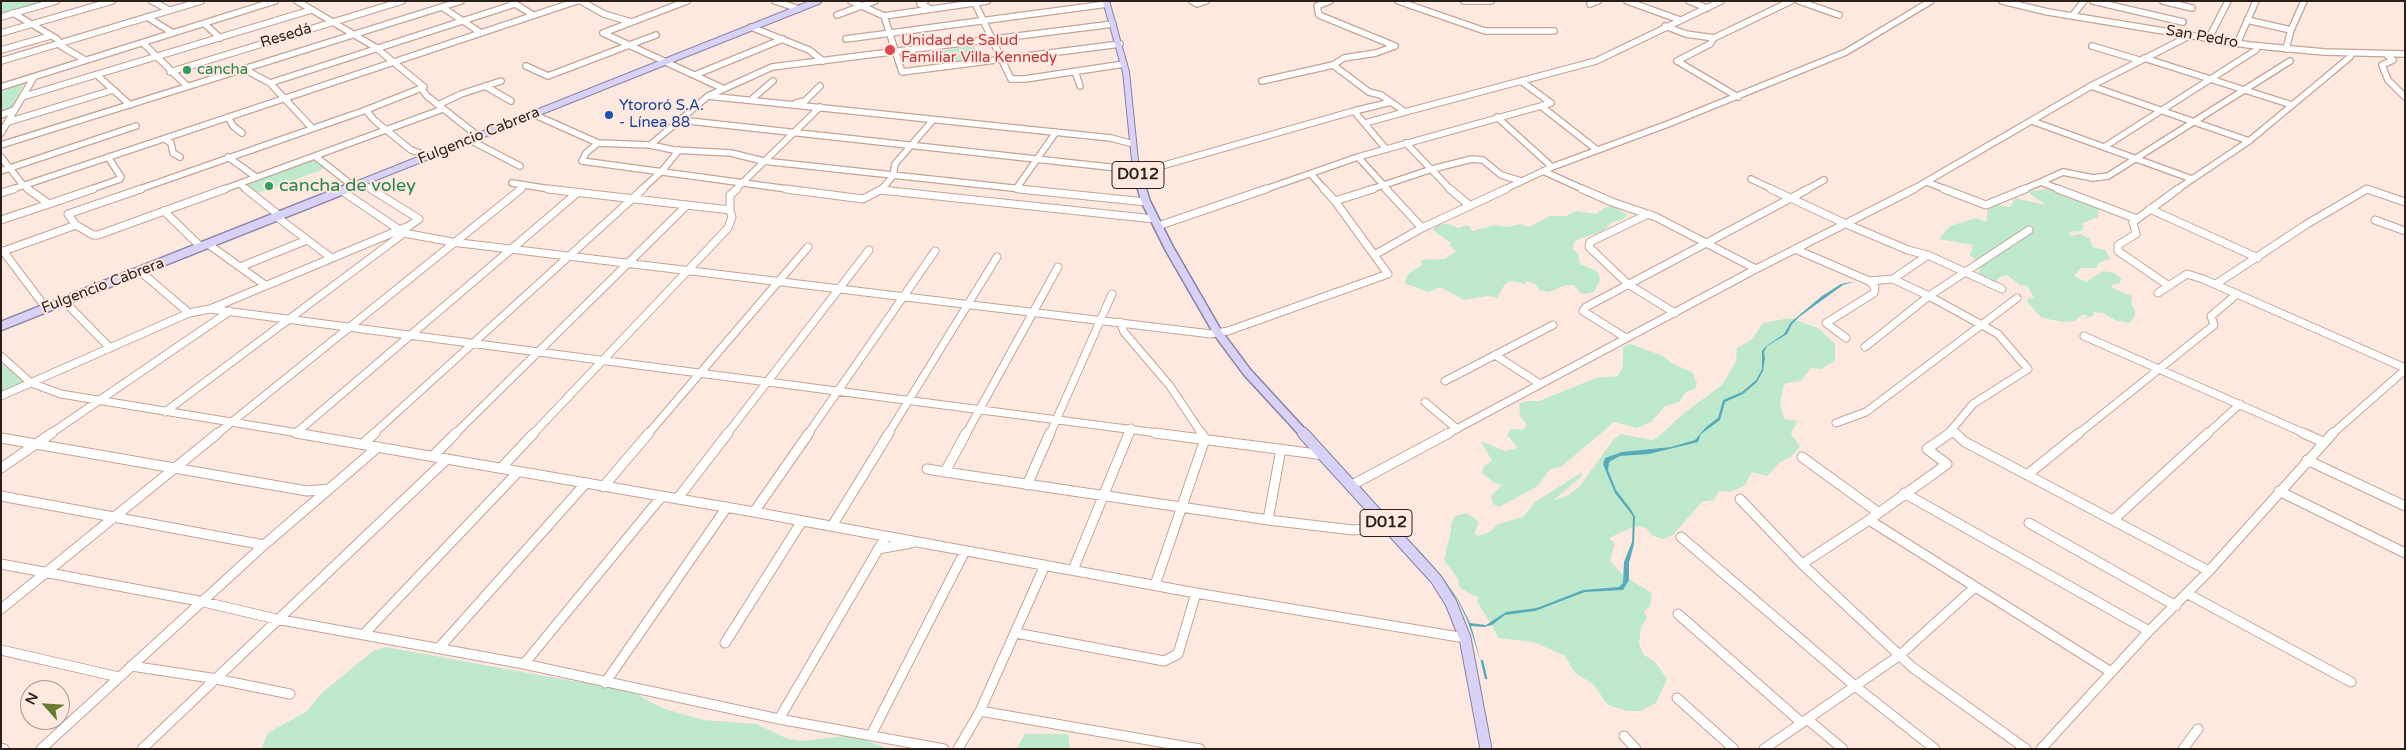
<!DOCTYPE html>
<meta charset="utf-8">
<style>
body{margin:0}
#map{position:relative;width:2406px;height:750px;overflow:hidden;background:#fee9e0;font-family:"Varela Round",sans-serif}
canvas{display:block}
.frame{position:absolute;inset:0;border:2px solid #2b1f1a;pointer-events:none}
.north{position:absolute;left:20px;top:680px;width:50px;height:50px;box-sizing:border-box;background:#fee9e0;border:1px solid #aa9891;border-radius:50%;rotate:296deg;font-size:14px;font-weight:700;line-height:20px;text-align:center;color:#2b1f1a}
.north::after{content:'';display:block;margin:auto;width:18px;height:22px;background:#667e30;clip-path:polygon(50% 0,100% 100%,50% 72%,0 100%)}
</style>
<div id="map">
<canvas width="2406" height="750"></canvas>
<div class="frame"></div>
<div class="north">N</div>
</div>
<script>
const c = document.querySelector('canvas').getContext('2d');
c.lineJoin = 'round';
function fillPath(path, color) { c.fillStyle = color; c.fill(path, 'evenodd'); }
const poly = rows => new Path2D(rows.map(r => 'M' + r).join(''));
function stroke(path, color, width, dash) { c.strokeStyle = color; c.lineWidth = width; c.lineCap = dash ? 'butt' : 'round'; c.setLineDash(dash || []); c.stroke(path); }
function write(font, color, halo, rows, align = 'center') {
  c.font = font + ' "Varela Round",sans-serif'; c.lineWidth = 4; c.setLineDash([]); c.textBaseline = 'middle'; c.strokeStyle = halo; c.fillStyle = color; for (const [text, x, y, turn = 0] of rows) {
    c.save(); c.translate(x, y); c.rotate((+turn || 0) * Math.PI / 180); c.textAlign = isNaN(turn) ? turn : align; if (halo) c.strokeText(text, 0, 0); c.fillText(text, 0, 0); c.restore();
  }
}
fillPath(poly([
 [1,1,40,1,45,3,1,15],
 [974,46,980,60,935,66,930,52],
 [25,81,12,108,1,113,1,88],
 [314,158,326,168,256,194,244,183],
 [2047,189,2065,193,2091,204,2099,210,2098,217,2081,224,2084,226,2082,231,2069,232,2070,236,2081,234,2090,239,2092,247,2105,250,2110,259,2098,263,2097,268,2081,268,2074,276,2086,282,2103,271,2114,273,2122,279,2119,283,2112,285,2112,288,2132,296,2131,304,2135,310,2135,316,2129,323,2117,321,2103,313,2093,312,2093,316,2086,318,2087,315,2082,315,2075,321,2063,322,2042,318,2029,304,2027,299,2034,298,2027,286,2020,285,2007,275,1999,278,1995,282,1986,284,1975,276,1979,274,1980,267,1979,262,1970,255,1973,245,1939,239,1950,226,1976,218,1986,222,1988,208,1999,205,2010,207,2015,198,2046,205,2027,192],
 [1610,206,1616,207,1627,215,1622,220,1612,222,1603,231,1579,239,1574,242,1573,249,1578,254,1580,264,1598,272,1600,280,1594,292,1584,294,1580,293,1574,285,1567,285,1549,292,1539,290,1536,285,1526,281,1526,284,1510,281,1505,284,1497,298,1488,296,1464,300,1440,287,1429,292,1406,284,1405,282,1408,274,1422,265,1420,260,1445,259,1456,251,1450,246,1451,243,1433,230,1438,224,1448,224,1459,228,1466,225,1470,226,1472,231,1494,225,1508,227,1520,224,1529,227,1550,216,1566,216,1575,211,1597,214,1604,208],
 [1790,318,1818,328,1835,344,1835,360,1831,363,1821,369,1811,368,1801,381,1786,383,1783,388,1780,404,1784,419,1797,421,1791,434,1800,446,1797,450,1791,457,1780,462,1767,476,1752,472,1744,486,1731,492,1719,491,1714,500,1702,502,1673,535,1663,539,1653,536,1646,528,1635,526,1609,538,1615,543,1610,561,1624,576,1652,593,1650,607,1644,611,1647,617,1641,628,1639,643,1643,654,1656,663,1667,679,1656,703,1641,711,1627,711,1608,705,1593,684,1575,673,1565,656,1534,642,1498,638,1492,625,1477,602,1478,596,1474,596,1460,588,1458,579,1444,560,1451,531,1451,524,1455,516,1467,513,1479,522,1474,534,1479,536,1490,532,1498,524,1523,517,1535,502,1582,472,1582,476,1554,500,1569,495,1580,486,1613,440,1621,434,1652,440,1658,437,1684,413,1722,385,1736,361,1737,348,1751,340,1763,323],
 [1631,344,1663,356,1671,363,1692,372,1697,383,1695,389,1686,392,1679,402,1665,406,1651,422,1637,428,1614,422,1561,467,1550,469,1538,486,1499,507,1493,504,1491,496,1502,485,1493,482,1482,473,1484,466,1492,461,1481,441,1505,451,1518,448,1507,435,1511,429,1522,430,1526,427,1526,423,1520,416,1519,404,1525,401,1539,401,1596,378,1618,376,1623,366,1623,347],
 [1,362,28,383,1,395],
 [386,647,572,681,630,687,643,698,665,709,704,720,756,724,788,739,802,741,853,735,889,749,261,749,268,733,306,712,323,692,373,651],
 [1025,734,1068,734,1070,749,1016,749]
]), '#bee9cd');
fillPath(poly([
 [1851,282,1853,282,1843,285,1799,317,1792,324,1787,334,1767,346,1764,352,1765,358,1763,371,1757,382,1743,394,1725,402,1720,420,1701,434,1698,442,1649,454,1620,456,1609,462,1608,470,1616,490,1632,511,1635,517,1634,544,1629,563,1629,580,1623,590,1585,592,1535,611,1505,615,1492,625,1484,627,1471,626,1481,662,1468,622,1458,601,1440,575,1415,548,1416,547,1441,575,1459,601,1470,623,1486,625,1506,612,1537,608,1583,590,1619,587,1623,583,1624,562,1632,542,1633,516,1615,493,1603,464,1605,458,1622,452,1671,447,1695,440,1706,427,1718,418,1723,400,1742,392,1756,380,1762,369,1762,351,1766,346,1784,334,1791,322,1822,296,1841,284]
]), '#57abba');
stroke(poly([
 [1482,661,1486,678]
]), '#57abba', 2.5);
const minorFar2 = poly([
 [152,1,169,10],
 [581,1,604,14,631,22],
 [687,1,603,33,722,88],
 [775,1,799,9],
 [851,1,884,16],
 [925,1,920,4,929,8],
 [974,1,1011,79,1025,79,1124,64],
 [987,1,884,16,902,72,1120,44],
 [1192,1,1197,4,1206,1],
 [1330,1,1317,6,1319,15,1395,46,1376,53,1344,58,1333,65],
 [1398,1,1485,31,1554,31],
 [1464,1,1491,1],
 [1627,1,1680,20],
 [1689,1,1707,8],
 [1799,1,1839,15],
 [2002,1,2048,12,2249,45,2324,52,2405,54],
 [2093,1,2183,22],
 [2163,1,2192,8],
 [512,2,533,15],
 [1590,4,1598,1],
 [442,7,481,33],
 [13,13,57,39,61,46,85,60],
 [837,15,875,1],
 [2072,16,2084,1],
 [1,17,56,1],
 [147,17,173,33],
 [2247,20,2291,30],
 [205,24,220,38],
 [1113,24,772,67,708,96,680,120,1136,170],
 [1665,26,1686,34,1714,38],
 [751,27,809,50,823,61],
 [1,33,112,1],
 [2209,38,2228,1],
 [846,39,1107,4],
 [143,43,187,86],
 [2237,44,2256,1],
 [2092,46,2139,60],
 [2286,49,2291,30,2304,1],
 [1,50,50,36],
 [2386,54,2393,60,2382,65,2388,80,2405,97],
 [2144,58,2292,105],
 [1,61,201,1],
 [526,66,548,76,656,35],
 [244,69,270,83,312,128],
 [1075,71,1080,86],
 [170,72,402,1],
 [97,75,130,105],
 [695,75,783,39],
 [1262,81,1333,65,1369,92,1381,95,1391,102],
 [1521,81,1551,103,1541,106],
 [270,83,515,4],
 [485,86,511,101],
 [2091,86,2249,141],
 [1,87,275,1],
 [422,89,427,96,478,136],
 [708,96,1111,138,1133,144],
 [22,97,311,10],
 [1738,97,1677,61,1710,44,1714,38,1791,1],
 [753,98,773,81],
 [796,103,805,101,820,86],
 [438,105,461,94,501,81],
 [366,110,374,120,411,150,429,156],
 [1354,111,1391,102,1405,112,1365,123],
 [1405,112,1596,61,1721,1],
 [533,114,598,143,586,153,582,161,795,190],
 [1,115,14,110],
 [228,117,233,126,242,133],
 [1497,117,1552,167],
 [2032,121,2192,179],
 [8,122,113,90],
 [1,133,34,77],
 [165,139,171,143,173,153,180,157],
 [470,140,520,166],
 [598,143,650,145,680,120],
 [1406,143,1451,190],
 [1,145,461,1],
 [650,145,674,150,731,153,763,161,1031,190],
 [2104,147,2256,50,2257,46],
 [315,156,353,186],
 [1,157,23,185,30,190],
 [228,157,256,177],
 [1358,157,1388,190],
 [1,171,136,126],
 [1543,171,1585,190],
 [1137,173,1354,111,1386,149],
 [1311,174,1325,190],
 [1751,179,1774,190],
 [1927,182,1947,190],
 [2041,182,2063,172,2093,178,2108,176,2290,61],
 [362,183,373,190],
 [512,183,556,190],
 [240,184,247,190],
 [1016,189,1056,132],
 [10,190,577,1],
 [89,190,120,179,121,177,108,157],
 [137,190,366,110,424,87,375,47,297,1],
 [222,190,443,109],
 [519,190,525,185],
 [641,190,662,171,679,150],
 [735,190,820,107],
 [881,190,893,176,895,164,933,120],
 [1263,190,1358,157,1541,106,1597,150],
 [1369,190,1432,169,1472,159,1483,160,1501,175,1521,181],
 [1503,190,1552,167,1668,124,1846,52,1931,1],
 [1806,190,1824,180],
 [1912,190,2091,86,2191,35],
 [2022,190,2041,182,2061,190],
 [2176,190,2249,141,2350,57,2351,53],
 [2366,190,2369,190]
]);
const minorFar1 = poly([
 [28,189,49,204,93,189],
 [141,189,68,214,76,225,93,235,98,235,225,189],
 [246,189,280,216],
 [786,189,863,199,882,189],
 [1019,189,1146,202],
 [1324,189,1335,201,1373,189],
 [1386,189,1422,228],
 [1450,189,1469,205],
 [1582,189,1612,202,1656,217,1756,269],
 [1771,189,1844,223,1908,250,1930,256,2002,289],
 [1944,189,1986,205,2025,189],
 [2058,189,2137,219],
 [881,190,1154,219],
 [342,191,404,233,452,242,1211,334,1228,331,1388,274,1335,201],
 [1,193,14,189],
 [2150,209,2258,258],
 [730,210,730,195,737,189],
 [164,211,201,247],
 [1648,214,1590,242,1589,247,1628,284,1675,313],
 [277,217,330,257],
 [1,220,49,204],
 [2375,220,2405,231],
 [1158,226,1266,189],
 [208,244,265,285],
 [1795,249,1869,281,1893,279,1929,296,1998,334,2028,369,1973,404,1948,434],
 [3,251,46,308],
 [1,252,76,225],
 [1376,254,1422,228,1506,189],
 [240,267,307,240],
 [141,272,189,313],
 [1893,279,1928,255],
 [2216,284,2307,224,2367,189,2405,202],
 [2169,286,2118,251,2118,245,2136,234,2133,222,2178,189],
 [2158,293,2187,274,2203,279,2405,368],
 [64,301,110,348],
 [210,309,409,226,419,219,371,189],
 [1120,322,1124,332,1170,386,1202,434],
 [2084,336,2306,434],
 [1626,338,1583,311,1586,307,1808,189],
 [1846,338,1826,323,1874,293,1875,287,1869,281],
 [1865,347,1929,296,2029,230],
 [1495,355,1540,384],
 [1,356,31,383,61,394,304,434],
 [1445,381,1553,325],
 [1,396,189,313,210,309,1165,434],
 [1425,402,1457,429],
 [165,412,404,233],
 [1836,423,1866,412,2017,298],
 [1953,431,1957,434],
 [296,433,577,193],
 [50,434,230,311],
 [217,434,521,189],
 [373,434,643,189],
 [455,434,686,206],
 [533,434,728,228,732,217,730,210,548,189],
 [648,434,808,247],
 [727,434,869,250],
 [808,434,935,251],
 [888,434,997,257],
 [966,434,1058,267],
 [1050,434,1112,294],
 [1128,434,1131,428],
 [1447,434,1756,269,1914,189],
 [2078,434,2214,325,2211,316,2237,294],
 [2207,434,2240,404],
 [2332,434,2405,370]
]);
const minor = poly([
 [296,433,754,512,1196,593,1465,638],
 [1155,433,1324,455],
 [1955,433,1965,442,2209,571],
 [2303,433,2323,442],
 [1,438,307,491,329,489],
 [363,444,375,433],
 [433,456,456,433],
 [1802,457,1879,513],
 [2307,460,2405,506],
 [1,468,52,433],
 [501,468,534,433],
 [927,469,945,472,966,433],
 [945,472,1268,520,1353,530,1390,527],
 [2027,475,2079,433],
 [1027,485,1050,433],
 [1352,485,1449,433],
 [603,487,649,433],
 [2279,491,2405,553],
 [1904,493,2149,631],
 [1,496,264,545],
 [678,498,728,433],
 [1740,499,1802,564,1912,667,2026,749],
 [754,512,809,433],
 [1268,520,1281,449],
 [1869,520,2111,672],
 [2113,520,2208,433],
 [2029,523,2176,606],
 [832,526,889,433],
 [1681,537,1855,686,1935,749],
 [878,549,911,543],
 [1,564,204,602,276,619,524,664,779,719,944,749],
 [1802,564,1869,520,1947,464,1927,449,1950,433],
 [1073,570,1129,433],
 [1155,585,1205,439,1201,433],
 [2188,594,2351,682],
 [1,609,218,433],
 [1678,614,1802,723],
 [1016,633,1164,661,1178,654,1196,593],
 [363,635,518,472],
 [725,643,802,521],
 [439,648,585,484],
 [1,650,119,677],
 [524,664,662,496],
 [131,666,211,678,290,694],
 [605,683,727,507],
 [1677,698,1734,749],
 [980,711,1200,749],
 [779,719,886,536],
 [1807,719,1843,749],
 [871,735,965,551],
 [1624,736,1636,749],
 [1,748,4,749],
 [41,749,264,545,378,447],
 [142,749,447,459],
 [958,749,980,711,1045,565],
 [1764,749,1900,655,1975,587],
 [2041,749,2149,631,2209,571,2333,433],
 [2183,749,2198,729]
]);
const majorFar2 = poly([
 [1106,1,1126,72,1136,170,1142,190],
 [343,190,818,1]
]);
const majorFar1 = poly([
 [1142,189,1146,202,1169,248,1218,333,1247,372,1304,434],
 [1,326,346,189]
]);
const major = poly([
 [1303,433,1436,579,1451,603,1465,638,1486,749]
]);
stroke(minorFar2, '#c4a496', 8);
stroke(minorFar1, '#c4a496', 9);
stroke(minor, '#c4a496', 11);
stroke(majorFar2, '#8a80a5', 8);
stroke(majorFar1, '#8a80a5', 11);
stroke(major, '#8a80a5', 13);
stroke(minorFar2, '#fff', 5.5);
stroke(minorFar1, '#fff', 7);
stroke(minor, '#fff', 9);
stroke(majorFar2, '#d7d2f6', 6);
stroke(majorFar1, '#d7d2f6', 8);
stroke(major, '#d7d2f6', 11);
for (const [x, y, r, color] of [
 [890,50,6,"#e0444e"],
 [187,70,5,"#2e9e5b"],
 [609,115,5,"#1a4fb4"],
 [269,186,5,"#2e9e5b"]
]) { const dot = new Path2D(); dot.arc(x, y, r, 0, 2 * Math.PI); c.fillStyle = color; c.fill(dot); stroke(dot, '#fee9e0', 2); }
write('15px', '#2b1f1a', '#fee9e0', [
 ["Resedá",286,36,-17],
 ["San Pedro",2202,37,10],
 ["Fulgencio Cabrera",479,136,-22],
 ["Fulgencio Cabrera",103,286,-21]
]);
write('15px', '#be3a42', '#fee9e0', [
 ["Unidad de Salud",901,41],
 ["Familiar Villa Kennedy",901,58]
], 'left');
write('15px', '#27864d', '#fee9e0', [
 ["cancha",197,70]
], 'left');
write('15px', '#164399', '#fee9e0', [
 ["Ytororó S.A.",619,106],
 ["- Línea 88",619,123]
], 'left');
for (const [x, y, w] of [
 [1138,175,52],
 [1386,523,52]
]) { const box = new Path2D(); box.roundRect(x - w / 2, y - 13.5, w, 27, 4); c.fillStyle = '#fee9e0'; c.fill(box); stroke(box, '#2b1f1a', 1); }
write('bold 16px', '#2b1f1a', null, [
 ["D012",1138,175],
 ["D012",1386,523]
]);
write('18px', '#27864d', '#fee9e0', [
 ["cancha de voley",279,186]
], 'left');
</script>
